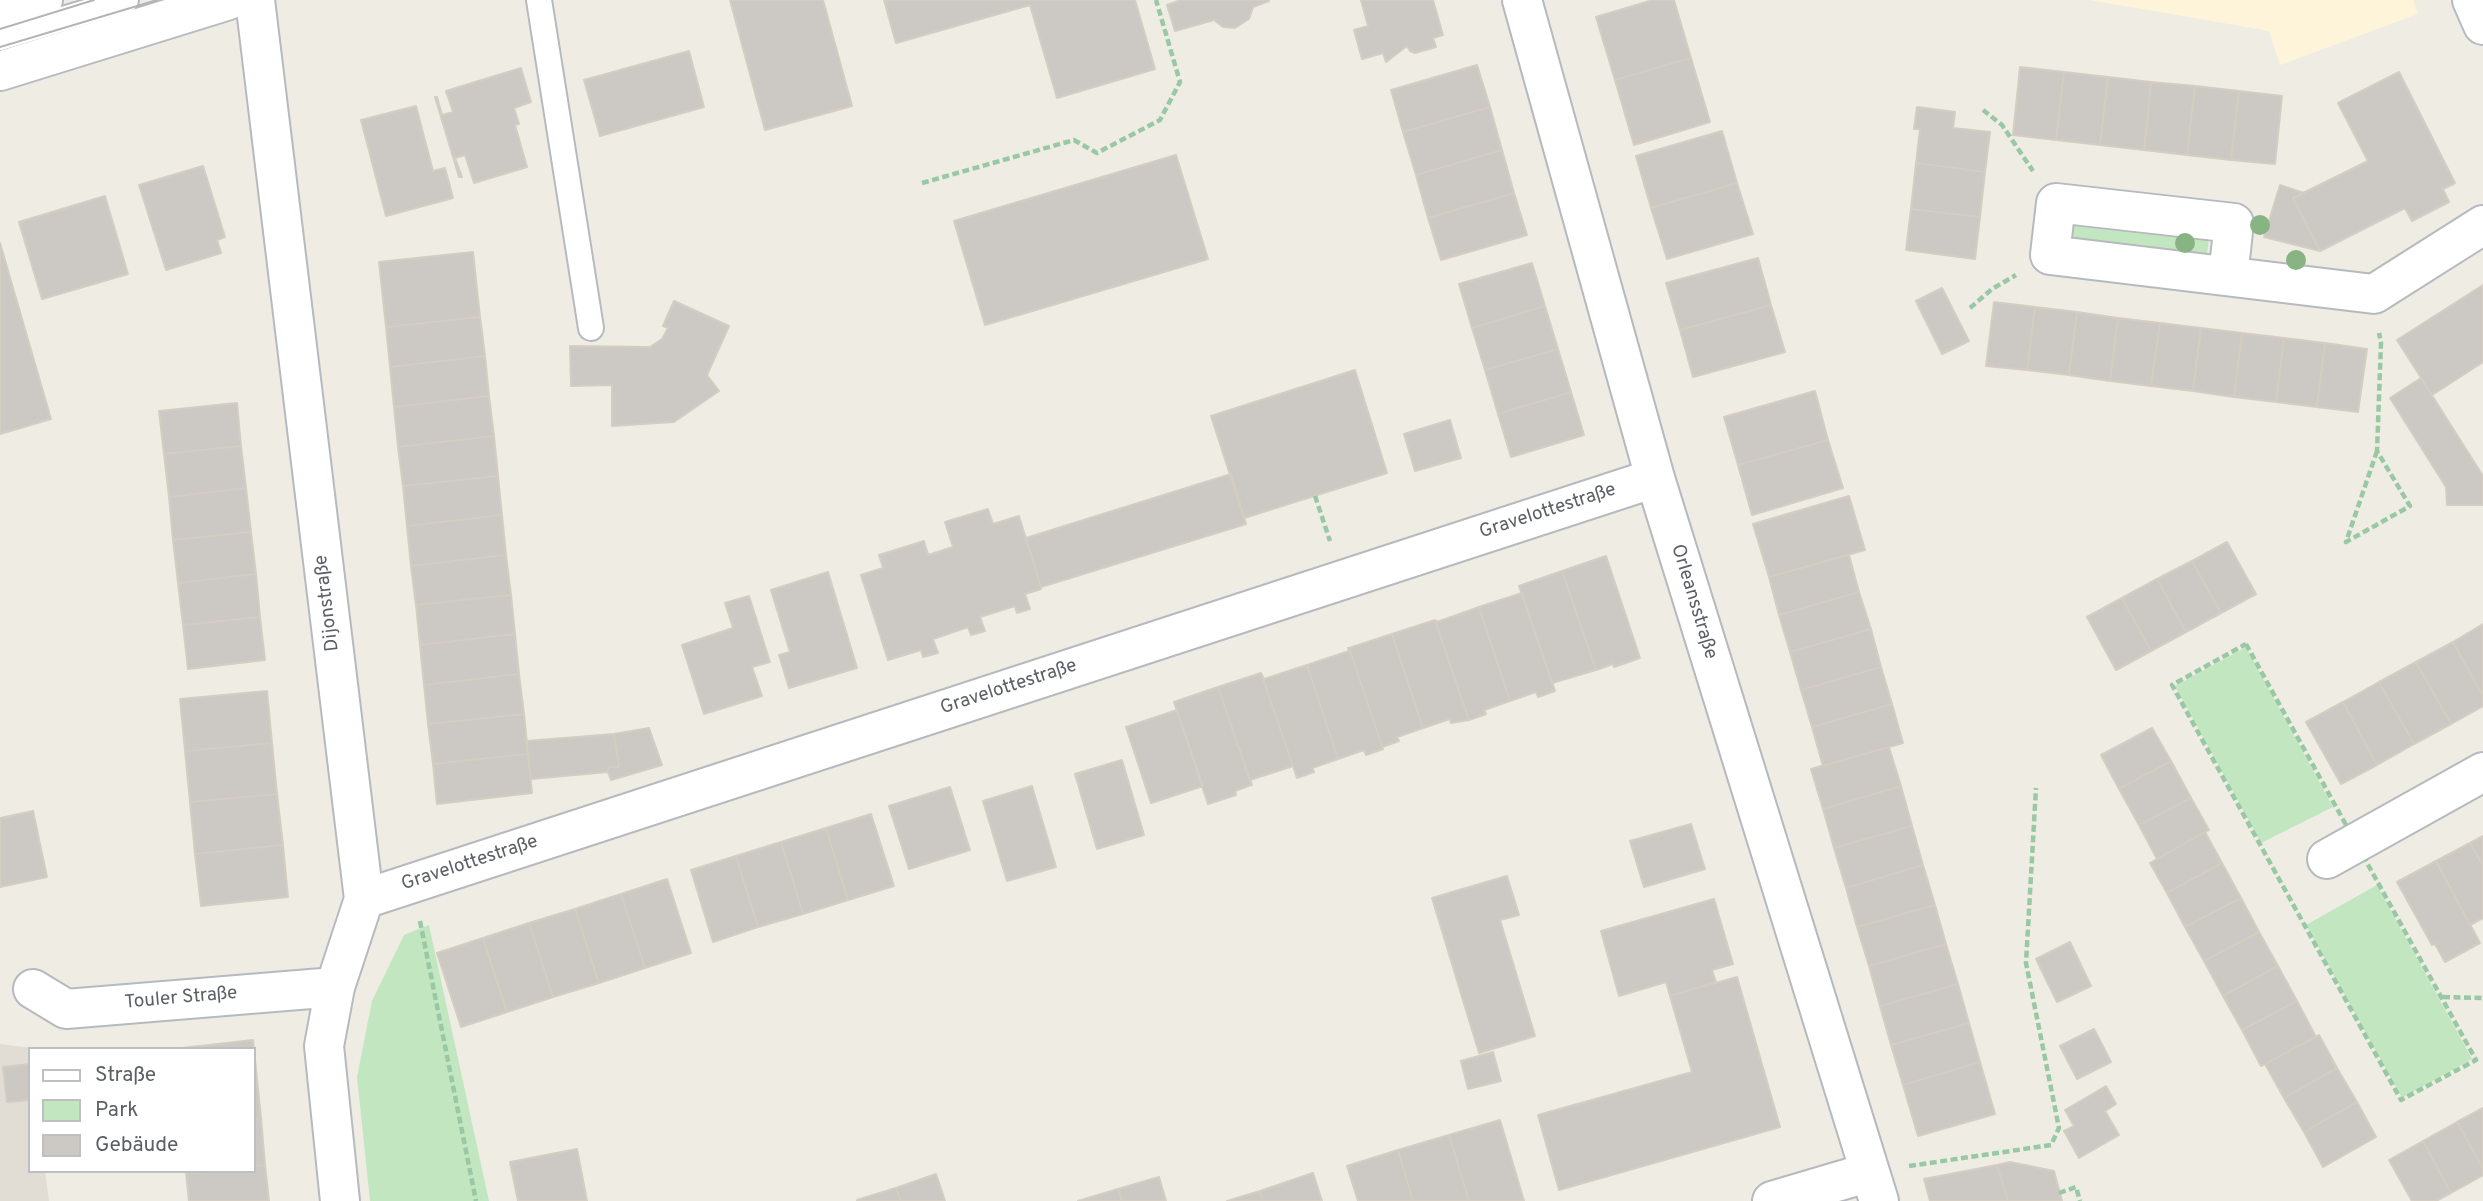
<!DOCTYPE html>
<meta charset="utf-8">
<style>
body{margin:0}
#map{position:relative;width:2483px;height:1201px;overflow:hidden;background:#efece4;font-family:Overpass,sans-serif}
canvas{display:block}
.legend{position:absolute;left:28px;top:1047px;width:228px;height:126px;box-sizing:border-box;background:#fff;border:2px solid #bebfc1;margin:0;padding:9px 12px;list-style:none;font-size:21px;color:#5c6065}
.legend li{display:flex;align-items:center;gap:14px;height:35px}
.legend b{width:35px;border:2px solid #bebfc1}
</style>
<div id="map">
<canvas width="2483" height="1201"></canvas>
<ul class="legend">
<li><b style="height:9px;background:#fff"></b>Straße</li>
<li><b style="height:19px;background:#c2e7c0"></b>Park</li>
<li><b style="height:19px;background:#ccc8c3"></b>Gebäude</li>
</ul>
</div>
<script>
const c = document.querySelector('canvas').getContext('2d');
c.lineJoin = 'round';
function fillPath(path, color) { c.fillStyle = color; c.fill(path, 'evenodd'); }
const poly = rows => new Path2D(rows.map(r => 'M' + r).join(''));
function stroke(path, color, width, dash) { c.strokeStyle = color; c.lineWidth = width; c.lineCap = dash ? 'butt' : 'round'; c.setLineDash(dash || []); c.stroke(path); }
function write(font, color, halo, rows, align = 'center') {
  c.font = font + ' Overpass,sans-serif'; c.lineWidth = 6; c.setLineDash([]); c.textBaseline = 'middle'; c.strokeStyle = halo; c.fillStyle = color; for (const [text, x, y, turn = 0] of rows) {
    c.save(); c.translate(x, y); c.rotate((+turn || 0) * Math.PI / 180); c.textAlign = isNaN(turn) ? turn : align; if (halo) c.strokeText(text, 0, 0); c.fillText(text, 0, 0); c.restore();
  }
}
fillPath(poly([
 [2090,0,2413,0,2418,14,2280,65,2269,31]
]), '#fef4d9');
fillPath(poly([
 [0,1044,31,1048,30,1171,45,1171,49,1201,0,1201]
]), '#e1ddd5');
fillPath(poly([
 [2072,213,2210,230,2206,263,2068,245],
 [2246,647,2333,807,2261,843,2175,686],
 [2377,885,2472,1059,2402,1098,2306,925],
 [429,925,489,1201,370,1201,357,1077,372,1001,404,935]
]), '#c2e7c0');
const building = poly([
 [730,0,823,0,852,106,765,130,730,0],
 [884,0,1135,0,1155,69,1057,98,1030,5,896,43,884,0],
 [1181,0,1268,0,1269,1,1253,7,1249,19,1235,28,1223,27,1214,20,1175,31,1167,5,1181,0],
 [1361,0,1433,0,1443,35,1433,38,1436,47,1415,53,1410,51,1407,46,1386,62,1383,53,1362,59,1354,30,1368,26,1361,0],
 [1653,0,1674,0,1691,58,1615,80,1596,17,1653,0],
 [689,51,704,107,600,136,584,80,689,51],
 [1691,58,1710,122,1634,145,1615,80,1691,58],
 [1477,65,1490,107,1403,132,1391,90,1477,65],
 [2020,67,2064,72,2056,140,2013,135,2020,67],
 [521,68,531,102,514,108,519,124,515,125,527,167,474,183,465,155,455,158,462,177,459,177,435,97,437,97,442,115,453,112,446,91,521,68],
 [2064,72,2108,77,2100,145,2056,140,2064,72],
 [2399,72,2455,183,2443,189,2449,202,2412,221,2405,208,2320,251,2293,198,2368,161,2338,103,2399,72],
 [2108,77,2151,82,2144,150,2100,145,2108,77],
 [2151,82,2195,86,2187,155,2144,150,2151,82],
 [2195,86,2239,91,2231,160,2187,155,2195,86],
 [2239,91,2282,96,2275,164,2231,160,2239,91],
 [416,106,433,171,445,168,453,198,386,216,361,120,416,106],
 [1490,107,1502,150,1416,175,1403,132,1490,107],
 [1917,107,1955,112,1953,128,1990,132,1985,172,1916,163,1920,129,1914,129,1917,107],
 [1722,131,1737,183,1651,208,1636,156,1722,131],
 [1502,150,1514,193,1428,218,1416,175,1502,150],
 [1176,155,1208,259,985,325,954,221,1176,155],
 [1916,163,1985,172,1980,217,1911,209,1916,163],
 [203,166,225,237,217,240,221,253,166,270,139,185,203,166],
 [1737,183,1753,234,1667,259,1651,208,1737,183],
 [2280,185,2304,193,2293,198,2320,251,2264,237,2280,185],
 [1514,193,1527,235,1441,260,1428,218,1514,193],
 [105,196,128,274,42,299,19,222,105,196],
 [1911,209,1980,217,1975,259,1906,250,1911,209],
 [0,243,51,419,0,434,0,243],
 [473,252,480,317,386,327,379,262,473,252],
 [1758,258,1771,305,1680,330,1666,283,1758,258],
 [1532,263,1545,306,1472,328,1459,284,1532,263],
 [2483,285,2483,362,2432,395,2397,340,2483,285],
 [1942,288,1969,341,1942,354,1916,301,1942,288],
 [674,301,729,326,707,375,719,391,674,422,612,426,612,385,571,386,570,346,650,347,662,339,668,328,663,326,674,301],
 [1994,302,2035,307,2027,370,1986,366,1994,302],
 [1771,305,1785,352,1693,377,1680,330,1771,305],
 [1545,306,1558,349,1485,370,1472,328,1545,306],
 [2035,307,2077,312,2069,375,2027,370,2035,307],
 [2077,312,2118,318,2110,381,2069,375,2077,312],
 [480,317,485,356,390,367,386,327,480,317],
 [2118,318,2160,323,2151,386,2110,381,2118,318],
 [2160,323,2201,328,2193,391,2151,386,2160,323],
 [2201,328,2242,333,2234,397,2193,391,2201,328],
 [2242,333,2284,338,2276,402,2234,397,2242,333],
 [2284,338,2325,343,2317,407,2276,402,2284,338],
 [2325,343,2367,349,2358,412,2317,407,2325,343],
 [1558,349,1571,392,1498,414,1485,370,1558,349],
 [485,356,489,396,394,407,390,367,485,356],
 [1355,370,1387,473,1244,518,1211,416,1355,370],
 [2421,378,2483,476,2483,505,2447,505,2446,487,2390,398,2421,378],
 [1815,391,1828,440,1738,465,1724,417,1815,391],
 [1571,392,1584,435,1511,457,1498,414,1571,392],
 [489,396,494,436,398,447,394,407,489,396],
 [237,403,241,446,164,454,159,411,237,403],
 [1450,420,1461,458,1415,471,1404,434,1450,420],
 [494,436,498,476,403,486,398,447,494,436],
 [1828,440,1843,488,1752,515,1738,465,1828,440],
 [241,446,246,488,169,497,164,454,241,446],
 [1231,474,1246,524,1041,587,1026,538,1231,474],
 [498,476,502,515,407,526,403,486,498,476],
 [246,488,251,532,173,540,169,497,246,488],
 [1849,496,1865,550,1769,577,1753,524,1849,496],
 [988,509,993,524,1019,516,1041,587,1041,589,1025,594,1030,609,1017,613,1015,606,980,617,985,631,971,635,968,627,933,639,938,653,923,657,921,650,888,660,861,575,883,568,879,555,924,541,928,555,953,547,945,522,988,509],
 [502,515,506,555,411,566,407,526,502,515],
 [251,532,256,574,178,583,173,540,251,532],
 [2227,542,2256,594,2221,613,2192,561,2227,542],
 [506,555,511,595,416,605,411,566,506,555],
 [1849,555,1859,592,1779,615,1769,577,1849,555],
 [1606,556,1640,658,1614,667,1613,664,1596,670,1562,571,1606,556],
 [2192,561,2221,613,2186,632,2157,579,2192,561],
 [1562,571,1596,670,1552,683,1519,586,1562,571],
 [828,572,857,668,789,688,779,655,790,652,771,590,828,572],
 [256,574,260,617,183,625,178,583,256,574],
 [2157,579,2186,632,2151,651,2122,598,2157,579],
 [1859,592,1871,629,1790,652,1779,615,1859,592],
 [1522,593,1555,691,1538,697,1536,692,1510,701,1479,607,1522,593],
 [511,595,515,634,420,645,416,605,511,595],
 [749,596,770,662,752,667,762,696,704,714,682,645,733,628,725,603,749,596],
 [2122,598,2151,651,2116,670,2087,617,2122,598],
 [1479,607,1510,701,1484,710,1486,714,1469,720,1435,620,1437,622,1479,607],
 [260,617,265,660,188,669,183,625,260,617],
 [1435,620,1469,720,1451,723,1450,719,1423,728,1392,634,1435,620],
 [2483,624,2483,696,2453,642,2483,624],
 [1871,629,1881,667,1801,690,1790,652,1871,629],
 [515,634,519,674,424,685,420,645,515,634],
 [1392,634,1423,728,1397,737,1399,741,1382,747,1383,749,1349,648,1392,634],
 [2453,642,2483,696,2483,706,2451,724,2416,662,2453,642],
 [1348,648,1349,648,1383,749,1366,755,1364,750,1338,759,1307,665,1349,651,1348,648],
 [2416,662,2451,724,2414,744,2379,682,2416,662],
 [1307,665,1338,759,1312,768,1314,772,1297,778,1261,673,1264,679,1307,665],
 [1881,667,1892,704,1812,727,1801,690,1881,667],
 [1261,673,1293,766,1250,780,1252,785,1218,687,1261,673],
 [519,674,524,714,428,724,424,685,519,674],
 [2379,682,2414,744,2377,765,2343,702,2379,682],
 [1218,687,1251,785,1235,791,1236,795,1208,804,1174,702,1218,687],
 [267,691,272,743,185,751,180,699,267,691],
 [2343,702,2377,765,2341,784,2306,722,2343,702],
 [1892,704,1903,743,1823,766,1812,727,1892,704],
 [1177,710,1203,786,1151,803,1126,727,1177,710],
 [524,714,528,754,433,764,428,724,524,714],
 [649,728,662,765,611,780,608,772,609,767,619,767,614,734,649,728],
 [2152,728,2171,761,2119,789,2101,755,2152,728],
 [614,734,619,767,609,767,608,772,531,779,526,741,614,734],
 [272,743,277,794,190,802,185,751,272,743],
 [1889,747,1901,786,1823,809,1811,769,1889,747],
 [528,754,532,793,437,804,433,764,528,754],
 [1122,760,1144,835,1097,849,1075,774,1122,760],
 [2171,761,2191,798,2139,825,2119,789,2171,761],
 [1032,786,1056,867,1007,881,983,801,1032,786],
 [1901,786,1912,826,1834,848,1823,809,1901,786],
 [950,787,970,850,909,869,889,806,950,787],
 [277,794,283,845,195,854,190,802,277,794],
 [2191,798,2209,830,2157,859,2139,825,2191,798],
 [33,811,47,877,0,887,0,818,33,811],
 [871,814,894,886,848,900,826,828,871,814],
 [1691,824,1705,869,1644,887,1630,841,1691,824],
 [1912,826,1923,865,1846,888,1834,848,1912,826],
 [826,828,848,900,803,914,781,842,826,828],
 [2205,832,2222,863,2167,893,2150,863,2205,832],
 [2483,836,2483,866,2470,843,2483,836],
 [781,842,803,914,758,927,736,856,781,842],
 [2470,843,2483,866,2483,918,2470,925,2436,861,2470,843],
 [283,845,288,897,201,906,195,854,283,845],
 [736,856,758,927,713,942,691,870,736,856],
 [2436,861,2480,943,2445,962,2435,944,2432,945,2397,882,2436,861],
 [2222,863,2241,898,2185,927,2167,893,2222,863],
 [1923,865,1935,905,1857,927,1846,888,1923,865],
 [1507,876,1519,915,1500,920,1535,1036,1479,1053,1432,898,1507,876],
 [667,879,691,953,645,968,621,894,667,879],
 [621,894,645,968,599,983,575,909,621,894],
 [2241,898,2259,932,2204,961,2185,927,2241,898],
 [1714,899,1733,964,1712,970,1716,982,1670,996,1666,982,1619,996,1601,931,1714,899],
 [1935,905,1946,944,1869,966,1857,927,1935,905],
 [575,909,599,983,553,997,529,923,575,909],
 [529,923,553,997,507,1012,483,938,529,923],
 [2259,932,2278,966,2223,996,2204,961,2259,932],
 [483,938,507,1012,461,1027,437,953,483,938],
 [2070,942,2091,986,2057,1002,2036,959,2070,942],
 [1946,944,1958,984,1880,1006,1869,966,1946,944],
 [2278,966,2297,1001,2242,1030,2223,996,2278,966],
 [1737,977,1780,1127,1559,1190,1538,1115,1692,1072,1670,996,1737,977],
 [1958,984,1969,1023,1891,1045,1880,1006,1958,984],
 [2297,1001,2316,1037,2261,1066,2242,1030,2297,1001],
 [1969,1023,1980,1062,1903,1085,1891,1045,1969,1023],
 [2094,1029,2111,1062,2077,1079,2060,1046,2094,1029],
 [2319,1035,2337,1068,2284,1098,2265,1064,2319,1035],
 [253,1040,261,1118,254,1119,254,1049,173,1049,253,1040],
 [1493,1052,1501,1081,1468,1089,1461,1061,1493,1052],
 [1980,1062,1995,1114,1918,1136,1903,1085,1980,1062],
 [30,1064,30,1100,7,1102,3,1067,30,1064],
 [2337,1068,2357,1102,2304,1132,2284,1098,2337,1068],
 [2106,1086,2116,1104,2105,1111,2119,1135,2079,1158,2064,1131,2074,1126,2065,1110,2106,1086],
 [2357,1102,2376,1137,2323,1167,2304,1132,2357,1102],
 [2483,1108,2483,1169,2457,1122,2483,1108],
 [261,1118,265,1165,254,1166,254,1119,261,1118],
 [1500,1120,1524,1201,1469,1201,1449,1135,1500,1120],
 [2457,1122,2483,1169,2483,1175,2451,1193,2423,1141,2457,1122],
 [1449,1135,1469,1201,1413,1201,1398,1150,1449,1135],
 [2423,1141,2451,1193,2436,1201,2412,1201,2389,1160,2423,1141],
 [577,1149,587,1201,518,1201,510,1162,577,1149],
 [1398,1150,1413,1201,1358,1201,1347,1166,1398,1150],
 [2010,1162,2054,1171,2062,1201,2008,1201,1997,1165,2010,1162],
 [265,1165,269,1201,189,1201,186,1173,254,1171,254,1166,265,1165],
 [1997,1165,2008,1201,1930,1201,1924,1179,1997,1165],
 [1313,1173,1322,1201,1263,1201,1260,1191,1313,1173],
 [936,1174,945,1201,901,1201,896,1188,936,1174],
 [1159,1177,1166,1201,1122,1201,1118,1189,1159,1177],
 [896,1188,901,1201,857,1201,857,1200,896,1188],
 [1118,1189,1122,1201,1078,1201,1118,1189],
 [1260,1191,1263,1201,1227,1201,1260,1191]
]);
fillPath(building, '#ccc8c3');
stroke(building, '#d4cdc2', 2);
const service = poly([
 [539,0,591,328],
 [0,38,126,0]
]);
const minor = poly([
 [255,0,364,899,335,987,324,1046,340,1201],
 [1522,0,1655,478,1879,1201],
 [2228,276,2234,223,2056,203,2050,255,2374,294,2483,225],
 [2327,859,2483,772],
 [364,899,1655,478],
 [33,989,66,1009,335,987],
 [1772,1201,1870,1172]
]);
const secondary = poly([
 [2472,0,2483,25],
 [0,14,43,0],
 [0,71,229,0]
]);
stroke(service, '#b6babe', 28);
stroke(minor, '#b6babe', 42);
stroke(secondary, '#b7bbc0', 42);
stroke(poly([
 [1983,110,2002,125,2033,171],
 [922,183,1074,140,1097,153,1160,120,1180,82,1156,0],
 [1970,308,1992,289,2016,275],
 [2377,451,2346,542,2410,506,2377,451,2381,343,2379,333],
 [1315,496,1330,541],
 [2246,644,2476,1060,2401,1100,2172,685,2246,644],
 [420,921,476,1201],
 [2443,997,2483,998],
 [1909,1166,2051,1145,2059,1128,2026,963,2036,788],
 [2059,1193,2076,1187,2080,1201]
]), '#99c8a4', 4.5, [7, 3.5]);
stroke(service, '#fff', 24);
stroke(minor, '#fff', 38);
stroke(secondary, '#fff', 38);
stroke(poly([
 [0,29,94,0],
 [0,47,157,0]
]), '#b3b4b5', 2);
c.fillStyle = '#88b383';
for (const [x, y] of [
 [2260,225],
 [2185,243],
 [2296,260]
]) { c.beginPath(); c.arc(x, y, 10, 0, 2 * Math.PI); c.fill(); }
write('19px', '#5c6065', '#fff', [
 ["Gravelottestraße",1548,512,-18],
 ["Orleansstraße",1693,602,73],
 ["Dijonstraße",328,603,-97],
 ["Gravelottestraße",1009,688,-18],
 ["Gravelottestraße",470,864,-18],
 ["Touler Straße",181,999,-5]
]);
</script>
